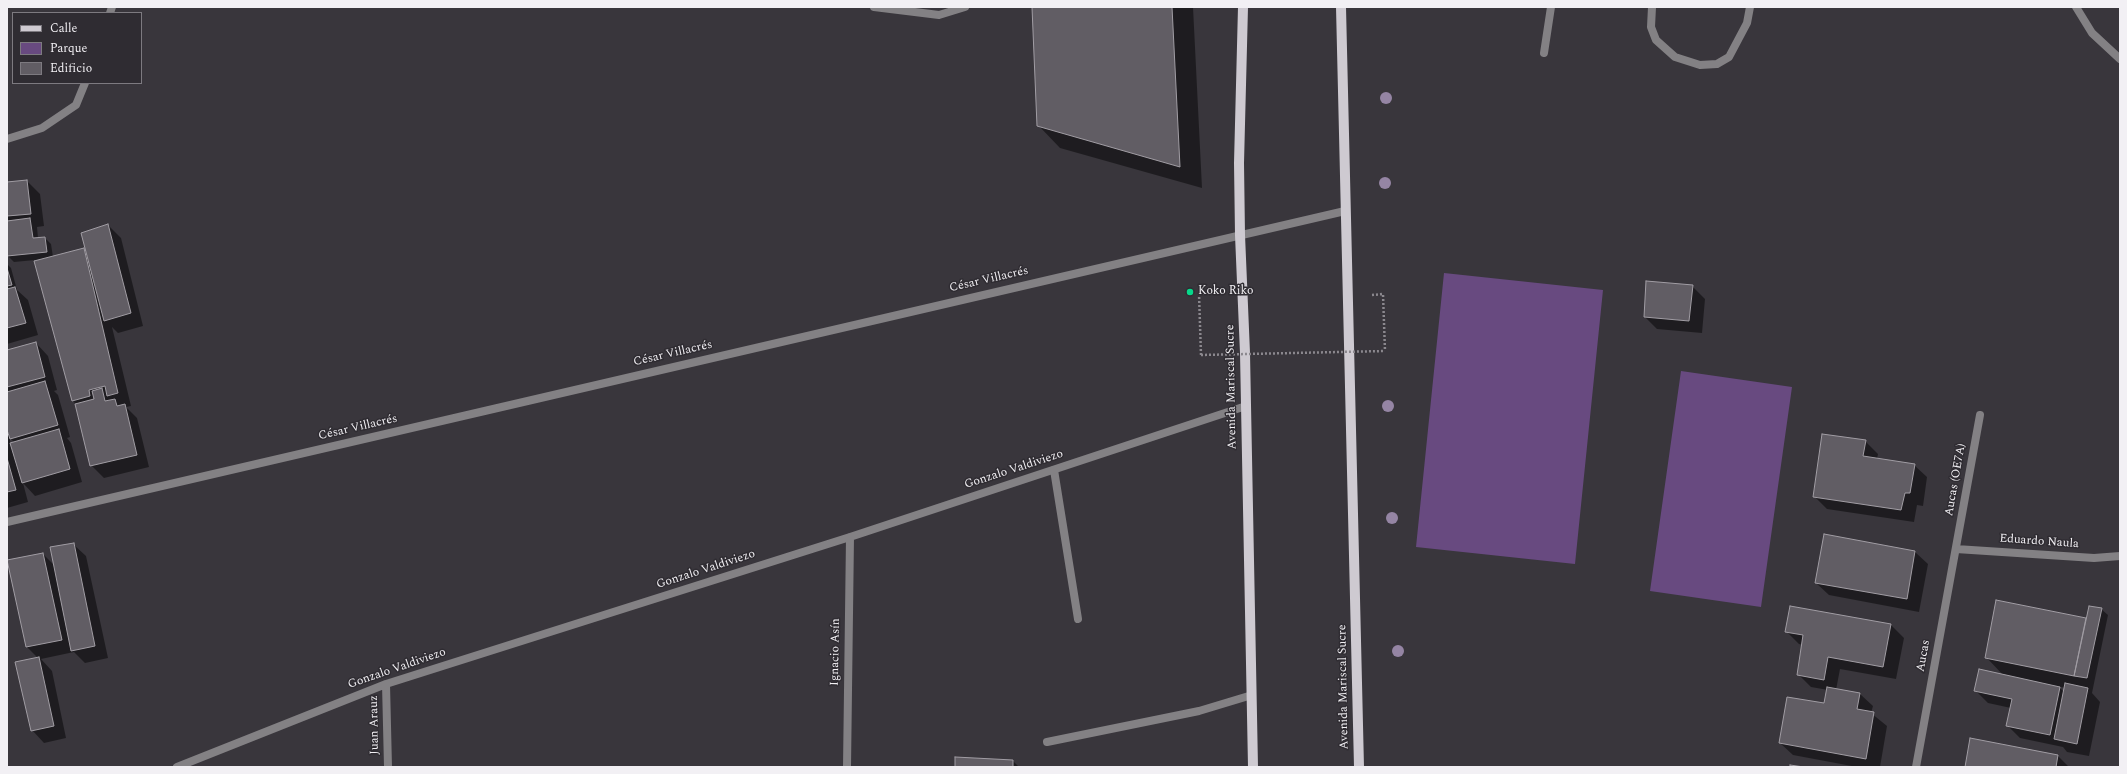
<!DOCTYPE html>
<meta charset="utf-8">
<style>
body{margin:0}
#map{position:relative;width:2127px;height:774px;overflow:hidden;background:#39363c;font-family:Spectral,serif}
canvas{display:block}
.frame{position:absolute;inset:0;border:8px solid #f2f0f4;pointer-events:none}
.legend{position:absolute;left:12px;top:12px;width:130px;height:72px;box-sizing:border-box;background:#2f2c32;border:1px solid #7d7a80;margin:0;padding:5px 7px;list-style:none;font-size:12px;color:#f2f0f4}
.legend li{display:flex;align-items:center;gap:8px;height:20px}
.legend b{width:20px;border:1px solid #7d7a80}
</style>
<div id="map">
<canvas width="2127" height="774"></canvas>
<div class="frame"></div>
<ul class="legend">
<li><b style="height:5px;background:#cecad1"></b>Calle</li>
<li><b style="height:11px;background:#684a80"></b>Parque</li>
<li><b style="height:11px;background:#615d64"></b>Edificio</li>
</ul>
</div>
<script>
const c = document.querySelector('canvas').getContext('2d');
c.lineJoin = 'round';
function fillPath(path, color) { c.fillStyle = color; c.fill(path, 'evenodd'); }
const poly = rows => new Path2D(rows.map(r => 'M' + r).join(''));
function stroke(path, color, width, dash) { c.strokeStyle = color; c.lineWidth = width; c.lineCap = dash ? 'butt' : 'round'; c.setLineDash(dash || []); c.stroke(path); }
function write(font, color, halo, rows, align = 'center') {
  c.font = font + ' Spectral,serif'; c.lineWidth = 3; c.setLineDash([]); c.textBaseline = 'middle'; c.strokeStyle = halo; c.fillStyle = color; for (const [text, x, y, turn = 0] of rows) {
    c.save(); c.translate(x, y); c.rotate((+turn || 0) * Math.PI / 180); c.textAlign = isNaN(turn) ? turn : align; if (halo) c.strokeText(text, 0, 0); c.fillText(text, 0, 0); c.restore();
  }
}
fillPath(poly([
 [1444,273,1603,290,1575,564,1416,547],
 [1681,371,1792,387,1761,607,1650,591]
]), '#684a80');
fillPath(poly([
 [1034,7,1193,7,1202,188,1060,148,1038,125],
 [27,181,40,194,44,226,37,227,38,238,45,238,51,244,53,257,84,250,88,253,108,225,121,238,143,326,118,333,112,327,131,406,126,407,137,418,149,467,104,478,91,465,76,404,73,401,35,260,14,262,8,256,7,183],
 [7,264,11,268,17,290,28,300,38,335,7,344],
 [1692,286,1705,299,1702,333,1657,329,1645,317],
 [36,343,48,356,57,390,54,391,58,395,70,437,67,438,71,443,82,482,35,496,23,483,28,502,7,508,7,351],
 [9,437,15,443,11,444],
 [1865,441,1878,454,1877,459,1914,465,1927,477,1923,506,1917,505,1914,522,1827,509,1814,496],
 [73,544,86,556,108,658,85,663,74,652,41,659,52,671,66,738,44,743,32,730,38,658,27,647,9,561,43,554,55,566],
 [1915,552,1928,564,1919,612,1829,595,1816,583],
 [1790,607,1891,625,1904,638,1896,679,1840,669,1836,690,1860,694,1873,706,1871,713,1887,726,1880,767,1857,767,1793,755,1780,743,1825,705,1828,690,1811,687,1798,674,1803,645,1799,644,1786,631],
 [2101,609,2108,615,2092,693,2100,702,2089,756,2067,752,2063,747,2020,738,2007,725,2011,708,1988,703,1975,690,2004,676,1986,657,2085,619,2087,620],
 [2058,686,2065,688,2064,692],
 [2058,756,2069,767,1966,767],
 [1013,761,1019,767,956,767]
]), '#0007');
const building = poly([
 [1032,7,1172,7,1180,167,1037,126,1032,7],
 [27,180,31,214,7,216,7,182,27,180],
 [30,218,33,238,45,237,47,252,7,256,7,221,30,218],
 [108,224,131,313,104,321,81,233,108,224],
 [84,248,118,393,107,396,105,386,89,390,90,396,72,401,34,261,84,248],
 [7,268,12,285,7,286,7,268],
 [1646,281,1693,285,1689,321,1644,317,1646,281],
 [15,287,26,323,7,328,7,289,15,287],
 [36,342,45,377,7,387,7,350,36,342],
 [45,381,58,425,10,439,7,430,7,392,45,381],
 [102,388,105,401,115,399,117,406,125,404,137,455,90,466,75,404,94,399,92,391,102,388],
 [59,429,70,469,22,483,10,443,59,429],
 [1822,434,1866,440,1863,456,1915,464,1910,493,1905,493,1901,510,1813,497,1822,434],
 [7,458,16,490,7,492,7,458],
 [1824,534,1915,551,1907,599,1815,583,1824,534],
 [74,543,95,646,71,651,50,547,74,543],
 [43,553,62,640,26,647,7,560,43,553],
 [1996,600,2086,618,2074,676,1985,658,1996,600],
 [1790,606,1891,624,1883,667,1828,657,1824,680,1797,675,1803,635,1785,632,1790,606],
 [2089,606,2102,608,2087,678,2074,676,2089,606],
 [39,657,54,726,31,731,15,662,39,657],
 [1979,669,2060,687,2050,735,2006,726,2012,699,1974,691,1979,669],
 [2065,683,2088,688,2077,744,2054,739,2065,683],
 [1827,687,1860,693,1857,709,1874,712,1866,759,1779,743,1787,697,1824,703,1827,687],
 [1970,738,2058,755,2056,767,1965,767,1970,738],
 [955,757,1013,760,1013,767,955,767,955,757],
 [1790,765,1804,767,1790,767,1790,765]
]);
fillPath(building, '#615d64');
stroke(building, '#a19da4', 1);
stroke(poly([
 [1372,295,1383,294,1385,351],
 [1201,355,1199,294,1219,293]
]), '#8b888e', 2.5, [2, 2]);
stroke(poly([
 [1652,7,1651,27,1656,40,1675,57,1700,65,1717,64,1729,57,1747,23,1750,7],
 [110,13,112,7],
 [1544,53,1551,7],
 [7,139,42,128,76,105,85,83],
 [1054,470,1078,619],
 [1047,742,1199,711,1252,695]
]), '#838184', 8);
stroke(poly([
 [874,7,939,15,965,7],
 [2076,7,2092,33,2120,59],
 [7,522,1345,211],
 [1956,549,2094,558,2120,556],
 [386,684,388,767],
 [177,767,386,684,850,537,1246,406],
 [847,767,850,537],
 [1916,767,1980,415]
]), '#838184', 8);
stroke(poly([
 [1243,7,1239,163,1240,235,1245,353,1253,767],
 [1341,7,1359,767]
]), '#cecad1', 10);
stroke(poly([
 [1201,355,1385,351]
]), '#8b888e', 2.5, [2, 2]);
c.fillStyle = '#9585a4';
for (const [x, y] of [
 [1386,98],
 [1385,183],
 [1388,406],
 [1392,518],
 [1398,651]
]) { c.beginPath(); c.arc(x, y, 6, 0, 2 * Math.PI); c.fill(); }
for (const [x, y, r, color] of [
 [1190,292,4,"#07d98b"]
]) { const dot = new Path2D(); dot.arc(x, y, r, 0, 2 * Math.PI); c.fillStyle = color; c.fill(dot); stroke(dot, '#2f2c32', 1.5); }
write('12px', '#f2f0f4', '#2f2c32', [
 ["César Villacrés",989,280,-13],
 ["César Villacrés",673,354,-13],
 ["Avenida Mariscal Sucre",1232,387,-91],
 ["César Villacrés",358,428,-13],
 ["Gonzalo Valdiviezo",1014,470,-18],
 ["Aucas (OE7A)",1956,480,-80],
 ["Eduardo Naula",2039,542,4],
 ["Gonzalo Valdiviezo",706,570,-18],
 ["Ignacio Asín",836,652,-89],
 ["Aucas",1924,656,-80],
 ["Gonzalo Valdiviezo",397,669,-19],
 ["Avenida Mariscal Sucre",1344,687,-91],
 ["Juan Arauz",375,725,-91]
]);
write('12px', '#f2f0f4', '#2f2c32', [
 ["Koko Riko",1198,292]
], 'left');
</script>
